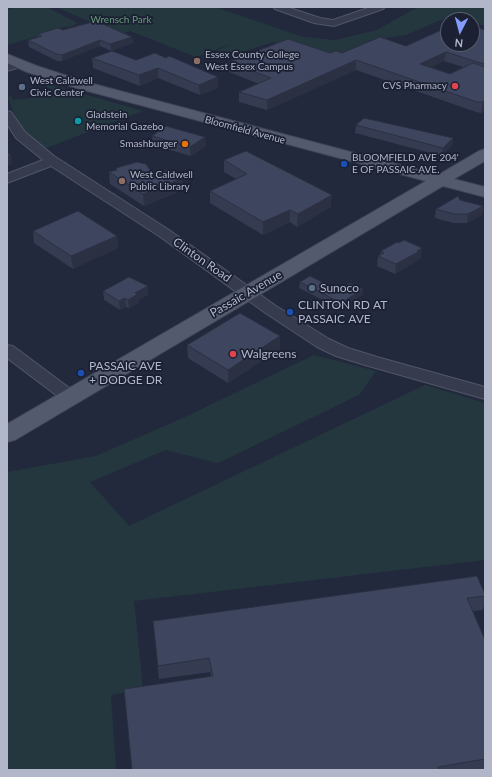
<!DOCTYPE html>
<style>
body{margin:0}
#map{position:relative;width:492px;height:777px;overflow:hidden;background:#22293d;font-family:Lato,sans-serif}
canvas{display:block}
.frame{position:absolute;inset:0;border:8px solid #b2b6c9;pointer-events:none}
.north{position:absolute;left:440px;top:12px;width:40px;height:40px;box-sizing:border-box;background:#1b2032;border:1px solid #575c6e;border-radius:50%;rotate:186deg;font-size:11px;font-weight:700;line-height:16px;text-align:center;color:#b2b6c9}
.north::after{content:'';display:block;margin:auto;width:14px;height:18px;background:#839bfd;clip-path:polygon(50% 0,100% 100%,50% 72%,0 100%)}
</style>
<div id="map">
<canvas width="492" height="777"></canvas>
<div class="frame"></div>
<div class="north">N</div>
</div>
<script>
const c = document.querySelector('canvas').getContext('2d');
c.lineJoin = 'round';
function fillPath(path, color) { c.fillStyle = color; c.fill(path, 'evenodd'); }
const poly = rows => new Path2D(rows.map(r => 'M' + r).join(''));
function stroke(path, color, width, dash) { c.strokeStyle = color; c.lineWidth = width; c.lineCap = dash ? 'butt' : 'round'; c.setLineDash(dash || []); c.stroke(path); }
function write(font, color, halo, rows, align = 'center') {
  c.font = font + ' Lato,sans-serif'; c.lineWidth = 3.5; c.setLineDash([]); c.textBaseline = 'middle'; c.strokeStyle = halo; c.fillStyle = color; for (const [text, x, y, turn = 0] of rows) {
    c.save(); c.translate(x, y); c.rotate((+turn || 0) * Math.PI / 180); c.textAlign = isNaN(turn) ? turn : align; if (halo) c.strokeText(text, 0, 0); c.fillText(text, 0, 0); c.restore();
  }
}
fillPath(poly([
 [20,7,47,7,77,23,73,26,57,28,42,35,7,45,7,9],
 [56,7,215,7,303,37,335,40,377,30,414,9,422,7,485,7,485,26,472,22,472,20,464,20,450,16,406,35,371,40,333,58,273,42,242,52,228,54,216,51,233,43,196,57,130,31,120,35],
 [49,84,143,111,41,150,20,130,8,97,11,96,13,100,31,98,52,89,45,87],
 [314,355,376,371,359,395,218,463,166,450,90,482,129,526,425,385,485,403,485,560,134,601,143,689,111,695,116,770,7,770,7,472,96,456,185,417]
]), '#24373e');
const minor = poly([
 [273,7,287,7,320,18,333,20,371,7,385,7,383,9,334,26,314,23,275,9,273,7],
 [20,61,24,62,25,64,24,66,7,71,7,64,20,61],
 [7,111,11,112,25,132,54,156,169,230,276,306,329,339,348,348,377,357,485,387,485,399,365,365,336,356,317,347,264,312,159,236,51,166,7,183,7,174,43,160,16,138,7,124,7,111],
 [7,345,13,346,76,393,79,397,76,401,70,403,64,401,7,358,7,345]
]);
const major = poly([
 [7,54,37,66,86,82,438,175,479,151,485,149,485,161,454,179,485,187,485,197,443,186,15,440,7,442,7,424,426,181,76,88,27,72,7,63,7,54]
]);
stroke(minor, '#515668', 2);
stroke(major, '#3f4456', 2);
fillPath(minor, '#363b4d');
fillPath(major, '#545a6e');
fillPath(poly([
 [63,30,132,37,133,43,111,51,100,46,62,61,57,61,29,47,28,40,38,37,38,34],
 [485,30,485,111,481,113,476,112,356,70,267,110,239,102,239,92,259,84,229,72,229,62,330,53,342,53,406,46],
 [444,61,463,67,450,74,431,67],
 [92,58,136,60,218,88,200,95,158,78,140,86,93,68],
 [356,125,453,138,452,145,442,156,355,133],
 [152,136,205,137,206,146,191,156,153,145],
 [224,160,331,207,297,227,290,222,263,235,210,203,210,191,236,179,224,172],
 [116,168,150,170,157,173,183,178,183,190,144,206,110,184,109,172,116,170],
 [460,200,483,206,482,215,467,223,453,223,435,218,436,209],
 [33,231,117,236,118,248,73,269,34,243],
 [381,251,421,258,417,260,417,261,395,274,377,266,378,256,380,255],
 [300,282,338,290,363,289,362,295,340,309,299,288],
 [148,286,148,295,138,300,139,303,129,308,126,307,120,310,104,300,103,291],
 [187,345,280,349,228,383,188,358],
 [485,594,485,600,483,610,473,611,485,640,485,770,132,770,211,676,210,672,159,679,153,621]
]), '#353b51');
fillPath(poly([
 [132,37,133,43,111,51,110,44],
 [100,40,100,46,62,61,62,55],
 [446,52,444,61,419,74,420,64],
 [356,60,356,70,267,110,267,100],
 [158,68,158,78,140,86,139,75],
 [218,77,218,88,200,95,199,85],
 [485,101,485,111,481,113,483,102],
 [205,137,206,146,191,156,190,147],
 [453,138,452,145,442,156,443,148],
 [11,155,12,164,7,166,7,156],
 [183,178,183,190,144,206,143,194],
 [332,195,331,207,297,227,298,214],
 [483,206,482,215,467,223,468,214],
 [290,210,290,222,263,235,263,222],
 [117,236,118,248,73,269,71,256],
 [422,248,421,258,417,260,417,261,395,274,396,264],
 [148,286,148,295,138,300,139,303,129,308,128,300,135,293],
 [363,289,362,295,340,309,341,303],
 [125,298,126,307,120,310,119,301],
 [280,336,280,349,228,383,228,370]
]), '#2b3042');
const building = poly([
 [96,21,132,37,110,44,100,40,62,55,56,54,28,40,42,36,38,34,58,28,63,30,96,21],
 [472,26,485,30,485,63,484,64,446,52,420,64,450,74,473,63,485,67,485,101,483,102,477,102,356,60,267,100,239,92,271,78,229,62,288,39,330,53,336,51,342,53,380,37,406,46,448,27,448,44,472,44,472,26],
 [112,51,136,60,155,53,166,58,169,56,218,77,199,85,158,68,139,75,92,58,112,51],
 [364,118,453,138,443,148,356,125,364,118],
 [166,126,205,137,190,147,152,136,166,126],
 [246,151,332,195,298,214,290,210,263,222,210,191,247,174,224,160,246,151],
 [7,153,11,155,7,156,7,153],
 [137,162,146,164,150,170,157,173,168,169,183,178,143,194,109,172,117,170,116,168,137,162],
 [458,196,460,200,483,206,468,214,454,214,436,209,458,196],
 [78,211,117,236,71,256,33,231,78,211],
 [404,240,422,248,417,251,418,252,396,264,378,256,384,253,381,251,397,242,399,243,404,240],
 [310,276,338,290,350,283,363,289,341,303,300,282,310,276],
 [129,277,148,286,135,293,138,294,128,300,125,298,119,301,103,291,129,277],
 [240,313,280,336,228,370,187,345,240,313],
 [477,576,485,594,485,596,467,598,485,640,485,759,438,767,439,770,132,770,124,689,213,676,209,658,158,666,153,621,477,576]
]);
fillPath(building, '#3e455e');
stroke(building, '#2b3042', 1);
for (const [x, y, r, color] of [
 [197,61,4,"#8d6e63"],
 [455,86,4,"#e0444e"],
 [22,87,4,"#5c6f8a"],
 [78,121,4,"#0f9aa8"],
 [185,144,4,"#e8710a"],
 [344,164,4,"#1a4fb4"],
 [122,181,4,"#8d6e63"],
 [312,288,4,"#5c6f8a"],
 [290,312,4,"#1a4fb4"],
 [233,354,4,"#e0444e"],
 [81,373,4,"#1a4fb4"]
]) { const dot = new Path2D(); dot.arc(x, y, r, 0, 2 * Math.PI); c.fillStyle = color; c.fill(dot); stroke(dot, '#1b2032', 1.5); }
write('10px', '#679b7d', '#1b2032', [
 ["Wrensch Park",121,20]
]);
write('10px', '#b2b6c9', '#1b2032', [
 ["Essex County College",205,55],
 ["West Essex Campus",205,67],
 ["West Caldwell",30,81],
 ["Civic Center",30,93],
 ["CVS Pharmacy",447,86,"right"],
 ["Gladstein",86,115],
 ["Memorial Gazebo",86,127],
 ["Smashburger",177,144,"right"],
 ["BLOOMFIELD AVE 204'",352,158],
 ["E OF PASSAIC AVE.",352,170],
 ["West Caldwell",130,175],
 ["Public Library",130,187]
], 'left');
write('10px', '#b2b6c9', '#1b2032', [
 ["Bloomfield Avenue",245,130,15]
]);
write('12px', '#b2b6c9', '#1b2032', [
 ["Clinton Road",202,260,35],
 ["Passaic Avenue",246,294,-30]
]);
write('12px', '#b2b6c9', '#1b2032', [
 ["Sunoco",320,288],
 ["CLINTON RD AT",298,305],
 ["PASSAIC AVE",298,319],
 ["Walgreens",241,354],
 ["PASSAIC AVE",89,366],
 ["+ DODGE DR",89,380]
], 'left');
</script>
